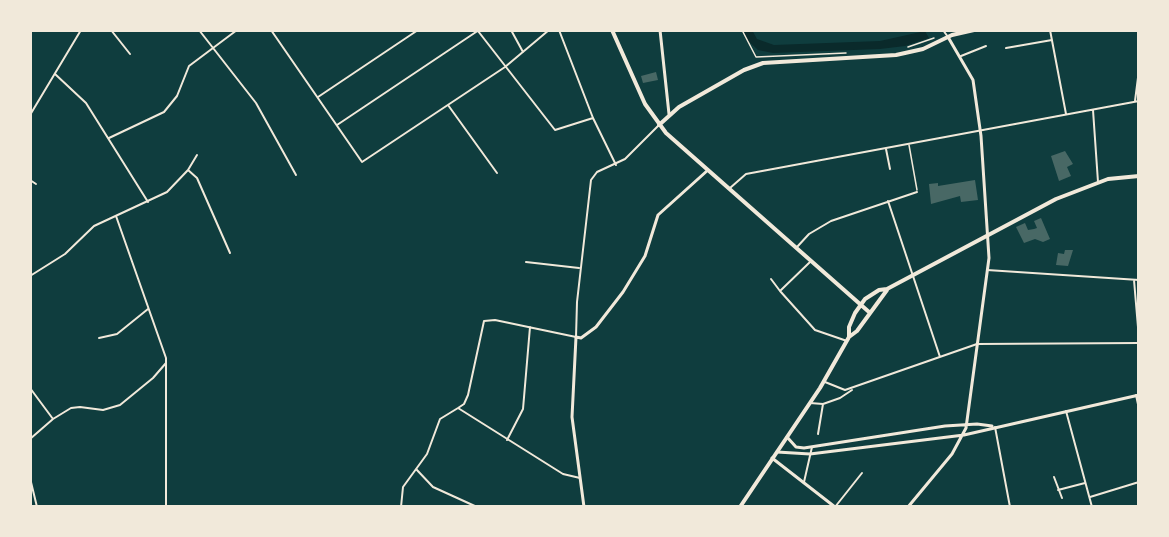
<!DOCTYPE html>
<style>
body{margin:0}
#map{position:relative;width:1169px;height:537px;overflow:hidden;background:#0f3d3e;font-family:"Noto Sans",sans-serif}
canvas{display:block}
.frame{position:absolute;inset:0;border:32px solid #f1e9da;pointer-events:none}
</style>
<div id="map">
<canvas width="1169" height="537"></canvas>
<div class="frame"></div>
</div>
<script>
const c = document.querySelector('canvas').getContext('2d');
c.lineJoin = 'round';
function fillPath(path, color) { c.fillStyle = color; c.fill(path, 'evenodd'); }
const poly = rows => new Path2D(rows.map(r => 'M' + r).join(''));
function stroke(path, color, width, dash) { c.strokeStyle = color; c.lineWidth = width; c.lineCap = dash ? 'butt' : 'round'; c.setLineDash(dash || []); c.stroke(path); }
fillPath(poly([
 [744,30,752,30,757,39,774,45,880,41,925,31,929,38,905,46,880,49,773,53,758,50,746,39]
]), '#0a2a2b');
fillPath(poly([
 [656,72,658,80,643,83,641,76],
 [1065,151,1073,164,1067,167,1071,176,1059,181,1051,156],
 [975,180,978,200,961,202,960,196,931,204,929,184,938,183,938,186],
 [1041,218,1050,239,1043,242,1035,239,1024,243,1016,227,1025,223,1028,230,1034,229,1037,228,1034,221],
 [1065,250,1073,250,1068,266,1056,265,1058,253,1064,254]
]), '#486865');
stroke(poly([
 [742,30,756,57,846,53],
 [908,47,934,38]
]), '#f1e9da', 1.5);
stroke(poly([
 [909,145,917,190]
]), '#f1e9da', 1.5);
stroke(poly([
 [111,30,130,54],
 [199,30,256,103,296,175],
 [271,30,362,162,505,67,549,30],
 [511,30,523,52],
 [559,30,593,118,616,165],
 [943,30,948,37],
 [1050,30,1066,114],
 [478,31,555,130,593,118],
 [1006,48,1052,40],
 [961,56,986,46],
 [55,74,86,103,148,202],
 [318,97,418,30],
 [1135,101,1139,70],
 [448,105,497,173],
 [1093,110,1098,182],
 [30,115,81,30],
 [337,125,479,30],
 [109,138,164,112,177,96,189,66,237,30],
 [886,149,890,169],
 [188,170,197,178,230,253],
 [30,180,36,184],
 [730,188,746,174,1139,101],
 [888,201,940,357],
 [116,216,166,358,166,507],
 [797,247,809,234,831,221,917,192],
 [526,262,579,268],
 [810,262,780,291,815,330,847,341],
 [987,270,1139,280],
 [30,276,65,254,94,226,167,192,188,170,197,155],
 [771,279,780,291],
 [1134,280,1139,339],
 [99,338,117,334,148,309],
 [825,382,845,390,977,344,1139,343],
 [30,388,53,419],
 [1136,395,1139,409],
 [810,403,823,404,840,398,852,390],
 [458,408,464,404,468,395,484,321,495,320,576,337,577,302,591,180,597,172,625,159,659,125],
 [1066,411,1092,507],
 [995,427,1010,507],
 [818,434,823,404],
 [30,439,53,419,71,408,80,407,103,410,120,405,153,378,166,363],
 [507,440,523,409,530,327],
 [416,469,433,487,477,507],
 [1054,477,1062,498],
 [30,478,37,507],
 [804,482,812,447],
 [1058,490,1085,483],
 [1090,497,1139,482],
 [401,507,403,487,427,454,440,419,458,408,563,474,580,478],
 [835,507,862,473]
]), '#f1e9da', 2);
stroke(poly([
 [660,30,669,114],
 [787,437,796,447,804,448,945,426,977,424,992,426],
 [777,452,810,454,964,435,1139,395],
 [584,507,572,417,576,337,581,338,596,327,623,292,645,256,658,215,708,170],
 [908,507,952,454,966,428,989,258,981,136,973,80,948,37]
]), '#f1e9da', 3);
stroke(poly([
 [772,458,835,507]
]), '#f1e9da', 3);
stroke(poly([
 [612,30,645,104,666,133,869,312],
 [659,125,679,107,744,70,763,63,896,55,923,49,952,35,974,30],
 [849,337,849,327,855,313,865,299,879,290,887,289,1056,199,1108,179,1139,176],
 [740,507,820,388,849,337,857,331,887,290]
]), '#f1e9da', 4);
</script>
